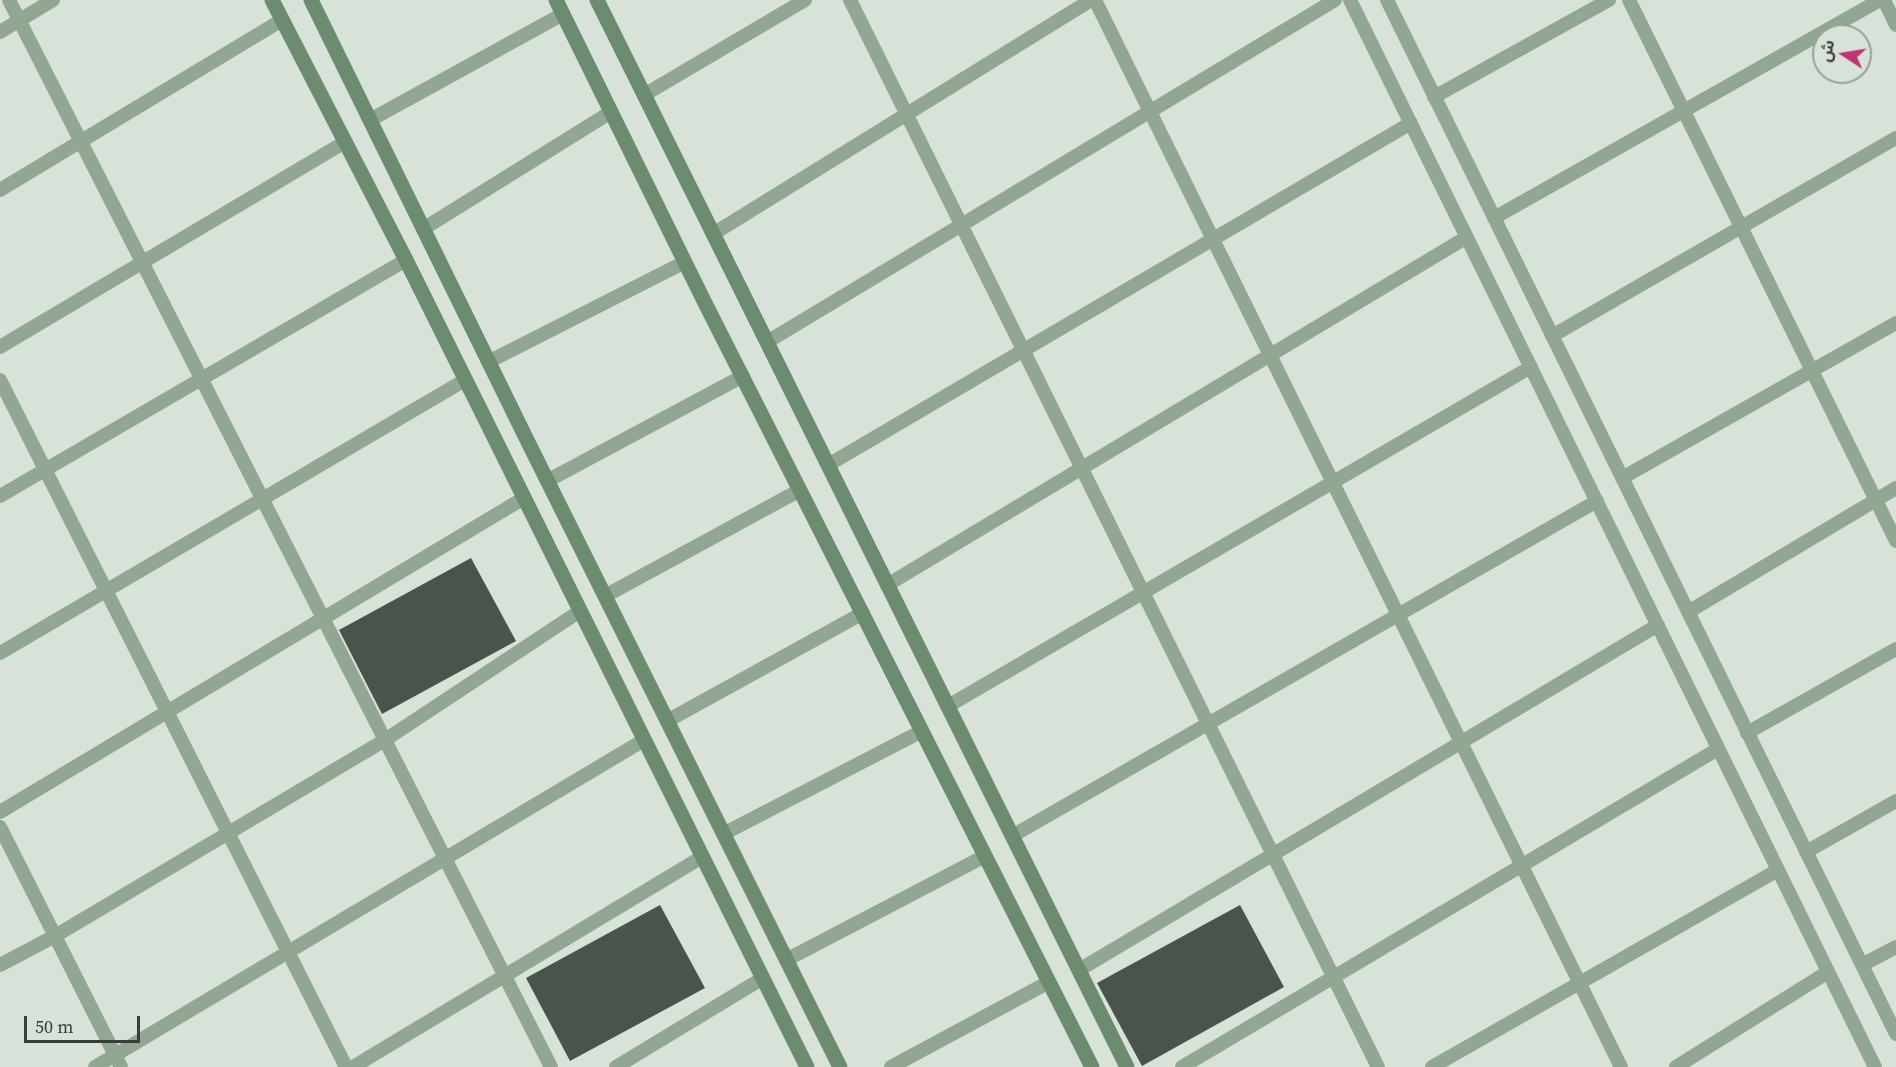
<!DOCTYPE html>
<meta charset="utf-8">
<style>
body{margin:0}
#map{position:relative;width:1896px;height:1067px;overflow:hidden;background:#d8e2d9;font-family:"Source Serif 4","Noto Sans Arabic",serif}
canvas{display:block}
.north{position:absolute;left:1812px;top:24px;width:60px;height:60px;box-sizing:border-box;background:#d8e2d9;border:2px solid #99a099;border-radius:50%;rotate:282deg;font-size:16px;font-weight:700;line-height:24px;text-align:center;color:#3a3e3a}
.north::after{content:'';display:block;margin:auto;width:21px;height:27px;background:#be3572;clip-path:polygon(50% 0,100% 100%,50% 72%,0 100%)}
.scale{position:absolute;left:24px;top:1016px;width:116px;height:27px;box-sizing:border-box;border:3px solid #3a3e3a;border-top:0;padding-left:8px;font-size:18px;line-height:21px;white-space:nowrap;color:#3a3e3a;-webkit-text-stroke:4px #d8e2d9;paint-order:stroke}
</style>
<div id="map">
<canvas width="1896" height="1067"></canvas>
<div class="north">ش</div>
<div class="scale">50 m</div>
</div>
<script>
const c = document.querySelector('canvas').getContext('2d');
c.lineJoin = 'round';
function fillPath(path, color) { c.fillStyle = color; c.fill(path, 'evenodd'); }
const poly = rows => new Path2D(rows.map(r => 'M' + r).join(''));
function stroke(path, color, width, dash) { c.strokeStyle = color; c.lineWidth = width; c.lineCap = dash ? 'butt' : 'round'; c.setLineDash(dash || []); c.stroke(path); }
fillPath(poly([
 [471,558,516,641,382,714,339,630],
 [660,905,705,988,570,1061,526,978],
 [1240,905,1284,987,1142,1066,1097,983]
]), '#4b544c');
stroke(poly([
 [9,0,551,1067],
 [850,0,1378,1067],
 [1095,0,1621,1067],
 [1350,0,1875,1067],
 [1387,0,1896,1034],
 [1629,0,1896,541],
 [1884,0,1896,25],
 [0,32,53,0],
 [644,95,805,0],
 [1434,97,1609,0],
 [370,120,563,14],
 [0,190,282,20],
 [1494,218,1880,0],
 [423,229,611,112],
 [713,234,1091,0],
 [1552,336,1896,138],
 [767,342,1335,0],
 [0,347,345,142],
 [488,362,685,262],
 [0,380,346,1067],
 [828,465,1411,123],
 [1622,478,1896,323],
 [547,481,743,376],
 [0,496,406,260],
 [887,585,1467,237],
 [605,596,800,490],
 [1688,612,1896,488],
 [0,653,465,380],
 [948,706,1531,367],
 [667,721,863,613],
 [1747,733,1896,649],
 [0,812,524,498],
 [0,827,121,1067],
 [723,834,922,731],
 [1012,836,1597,501],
 [1806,852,1896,801],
 [786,960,985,856],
 [0,965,55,936,385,740,580,611],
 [1862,965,1896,947],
 [1079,970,1658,625],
 [95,1067,644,740],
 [353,1067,702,857],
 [616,1067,763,978],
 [891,1067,1049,982],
 [1182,1067,1718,749],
 [1432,1067,1778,870],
 [1676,1067,1828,972]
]), '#91a793', 14);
stroke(poly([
 [272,0,406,260,807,1067],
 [311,0,529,444,840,1067],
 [556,0,704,301,1092,1067],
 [597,0,1127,1067]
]), '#6b8c6f', 15);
</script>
